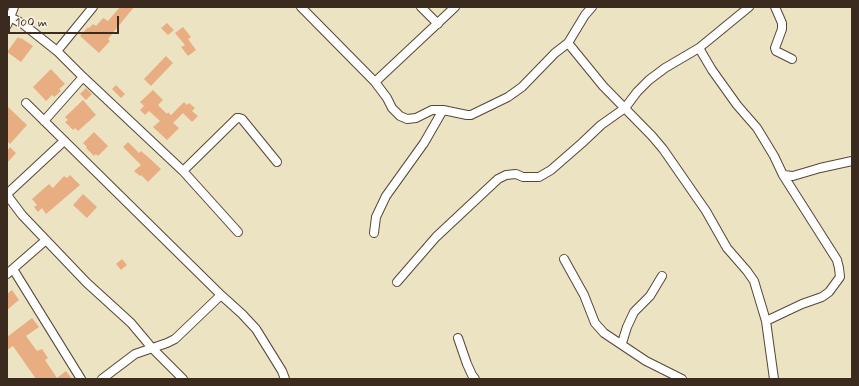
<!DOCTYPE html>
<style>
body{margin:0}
#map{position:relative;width:859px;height:386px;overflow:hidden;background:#ece3c3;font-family:Mynerve,sans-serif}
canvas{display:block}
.frame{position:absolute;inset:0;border:8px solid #3b2a1e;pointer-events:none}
.scale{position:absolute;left:8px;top:16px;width:111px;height:18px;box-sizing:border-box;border:2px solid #3b2a1e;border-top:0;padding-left:5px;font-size:12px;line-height:14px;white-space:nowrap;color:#3b2a1e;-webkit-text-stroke:3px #fcf5e5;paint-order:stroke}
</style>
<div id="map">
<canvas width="859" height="386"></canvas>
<div class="frame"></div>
<div class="scale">100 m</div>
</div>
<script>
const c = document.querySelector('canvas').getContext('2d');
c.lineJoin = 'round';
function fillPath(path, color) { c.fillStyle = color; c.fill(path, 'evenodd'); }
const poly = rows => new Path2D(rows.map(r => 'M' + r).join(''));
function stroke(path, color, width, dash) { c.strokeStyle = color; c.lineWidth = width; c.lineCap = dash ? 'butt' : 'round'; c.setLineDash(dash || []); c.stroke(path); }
fillPath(poly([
 [120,7,134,7,108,39,110,41,99,53,80,36,88,27,89,28,93,24,96,26,103,18,108,21],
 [167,23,174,30,168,35,161,28],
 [183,27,191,37,188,39,196,50,188,56,181,47,185,45,175,33],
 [18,37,20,39,21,38,33,46,21,62,7,52],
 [166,56,173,63,151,86,144,79],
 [51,69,65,84,59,89,61,91,54,97,52,95,46,101,33,87],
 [116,85,125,94,121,98,112,89],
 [86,88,92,94,86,100,80,94],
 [153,90,163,100,158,105,167,114,168,112,171,115,184,102,187,105,189,103,195,108,192,111,198,116,192,122,183,113,173,123,179,128,167,140,153,127,160,121,149,111,145,115,140,110,144,106,140,102],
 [83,100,96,115,78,131,75,128,73,130,65,122,68,120,65,117],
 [7,106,27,125,10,144,7,141],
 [94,132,108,146,98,156,96,154,94,156,86,148,87,147,83,143],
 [128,142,139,153,141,151,148,157,161,169,148,182,141,175,140,176,134,171,141,165,123,147],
 [10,147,16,153,7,163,7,151],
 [70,175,80,185,46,214,42,208,38,212,34,207,37,205,32,199,49,184,53,188,64,176,67,178],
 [83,194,97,207,87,218,73,205],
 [122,259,127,265,121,270,116,264],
 [12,290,19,300,7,310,7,294],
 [32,318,39,327,26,336,37,351,42,349,48,358,45,360,57,378,66,371,72,379,36,379,13,346,7,350,7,337]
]), '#e8ae82');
const minor = poly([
 [301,7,375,82,387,98,392,108,400,116,407,119,416,118,432,110,443,110],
 [421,7,438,24],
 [775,7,782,23,782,29,775,48,776,51,792,59],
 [10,17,23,24,57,51,83,77,183,171,238,232],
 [7,25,14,7],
 [568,43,603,86,652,136,663,149,706,211,727,248,747,271,754,281,766,321,774,379],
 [699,48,712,70,737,105,757,128,774,156,783,175,837,260,839,268,840,277,829,292,822,297,802,304,766,321],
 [57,51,93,7],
 [375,82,455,7],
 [26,103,221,295,242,314,256,329,282,371,285,379],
 [44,121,83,77],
 [183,171,237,118,239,118,242,119,277,162],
 [783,175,793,176,820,168,852,161],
 [7,194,64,141],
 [7,195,22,215,87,283,131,323,152,348,183,379],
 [374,233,376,217,386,196,424,143,443,110,467,115,471,115,508,97,522,87,555,53,568,43,585,15,592,7],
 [564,259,584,295,595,323,604,333,646,361,682,379],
 [13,269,81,379],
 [7,274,46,240],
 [397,282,436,237,498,179,506,175,516,174,523,177,539,177,551,170,582,143,601,125,625,108,637,92,649,80,665,68,699,48,749,7],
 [458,338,467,364,472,375,475,379],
 [622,343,627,327,634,312,650,296,662,276],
 [102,379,135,354,167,343,175,339,221,295]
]);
stroke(minor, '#564637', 10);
stroke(minor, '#fff', 8);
</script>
